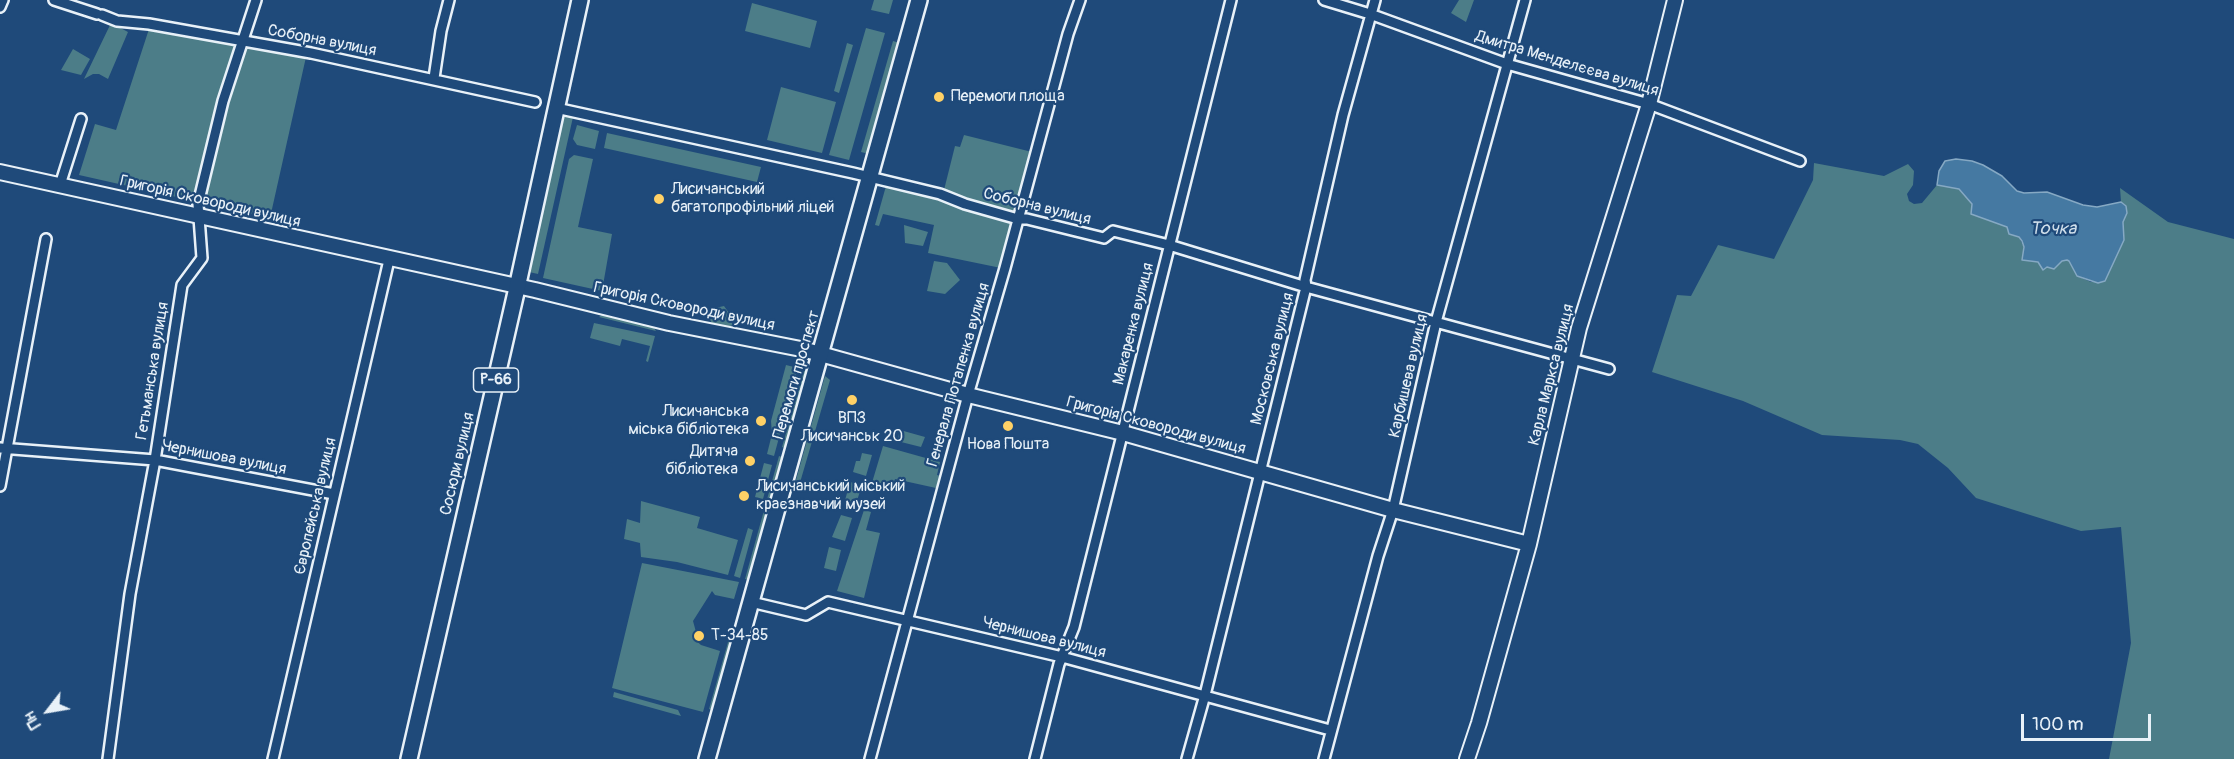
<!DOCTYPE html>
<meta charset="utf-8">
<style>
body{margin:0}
#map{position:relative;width:2234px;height:759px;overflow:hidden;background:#1f4a7a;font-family:Pangolin,sans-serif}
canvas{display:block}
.north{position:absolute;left:18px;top:681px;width:60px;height:60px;-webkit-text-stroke:4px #1f4a7a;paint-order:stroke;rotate:239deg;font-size:16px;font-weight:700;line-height:24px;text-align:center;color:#e8f1f8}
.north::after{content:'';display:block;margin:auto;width:21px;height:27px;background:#e8f1f8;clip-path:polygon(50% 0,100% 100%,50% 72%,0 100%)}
.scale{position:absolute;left:2021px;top:714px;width:130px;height:27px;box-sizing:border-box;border:3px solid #e8f1f8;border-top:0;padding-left:8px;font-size:18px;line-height:21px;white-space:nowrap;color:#e8f1f8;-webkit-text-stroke:4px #1f4a7a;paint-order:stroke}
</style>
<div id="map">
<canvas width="2234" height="759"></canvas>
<div class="north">Пн</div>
<div class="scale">100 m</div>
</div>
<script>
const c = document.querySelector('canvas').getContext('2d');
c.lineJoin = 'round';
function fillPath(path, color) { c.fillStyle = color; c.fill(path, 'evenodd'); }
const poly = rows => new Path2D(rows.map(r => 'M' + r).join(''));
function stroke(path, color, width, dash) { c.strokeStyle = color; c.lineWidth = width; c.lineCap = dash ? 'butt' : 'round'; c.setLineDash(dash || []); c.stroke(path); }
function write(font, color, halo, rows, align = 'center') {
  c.font = font + ' Pangolin,sans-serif'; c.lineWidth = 4.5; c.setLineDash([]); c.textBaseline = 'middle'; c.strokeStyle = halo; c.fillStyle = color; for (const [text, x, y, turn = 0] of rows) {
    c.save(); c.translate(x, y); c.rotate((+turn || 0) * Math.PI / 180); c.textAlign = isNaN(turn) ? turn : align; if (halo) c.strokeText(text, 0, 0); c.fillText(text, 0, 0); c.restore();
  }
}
fillPath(poly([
 [874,0,893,0,889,14,871,10],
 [1459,0,1474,0,1466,22,1451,13],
 [752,3,817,21,810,48,745,31],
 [111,23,128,32,108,79,99,74,93,74,84,79],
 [866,28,885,33,849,160,829,155],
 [149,29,306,57,270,218,79,175,95,124,116,130],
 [893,41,900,43,869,154,861,152],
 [847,43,853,45,839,93,834,91],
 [73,49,90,59,81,75,61,70],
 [781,87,836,102,822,153,767,140],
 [566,116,573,117,538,274,529,272,561,120],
 [577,125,599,131,595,149,577,145,573,139],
 [607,133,761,167,757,182,604,148],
 [964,135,1032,152,1014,214,954,196,944,190,955,146,960,147],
 [574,155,593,159,578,227,612,234,602,291,543,278,569,159],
 [1814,163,1884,176,1908,164,1914,171,1913,185,1907,194,1909,201,1914,204,1922,203,1937,185,1959,189,1972,204,1992,220,2007,227,2009,234,2019,237,2031,262,2038,262,2054,269,2062,261,2066,260,2069,261,2077,276,2091,282,2105,280,2124,240,2123,222,2126,206,2121,202,2120,188,2168,222,2234,239,2234,759,2109,759,2131,643,2121,527,2081,531,1976,498,1948,468,1918,444,1900,440,1822,435,1743,401,1652,372,1677,295,1691,296,1718,245,1774,259,1813,180],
 [886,186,940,198,1010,220,1013,226,1001,268,928,253,934,225,883,214,879,226,875,225],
 [904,225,928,232,923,246,905,243],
 [934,261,947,263,960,280,945,294,927,291],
 [724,306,734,320,733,324,729,328,713,326,709,317,715,308],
 [604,313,653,326,656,331,599,317],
 [594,323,655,336,648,362,646,361,650,346,622,339,620,346,590,338],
 [786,365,798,368,774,456,767,454,772,434,771,421],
 [804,371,810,372,788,449,782,447],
 [825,376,830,380,799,486,796,480],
 [900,430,925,437,921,447,897,441],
 [883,446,940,462,937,475,941,476,936,488,895,479,891,493,872,489,871,486],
 [862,453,872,455,866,476,853,472,856,461,860,461],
 [779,456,785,458,750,580,745,579],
 [764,463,772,465,763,499,755,497],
 [850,482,862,485,855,507,844,504],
 [641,501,700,517,697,528,738,540,728,575,677,562,641,557,640,543,624,539,627,519,640,523],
 [864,510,871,512,866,530,880,533,864,598,837,591],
 [841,515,852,518,845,541,832,537],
 [748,528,753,530,740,578,734,576],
 [829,547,841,550,836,571,824,568],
 [642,563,739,582,734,599,715,595,712,591,693,621,696,632,694,639,701,645,720,651,703,712,612,688],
 [732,628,737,630,715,711,709,709],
 [614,692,678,710,681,716,613,697]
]), '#4c7d88');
const water = poly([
 [1956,159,1972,161,1983,165,2002,176,2017,191,2024,193,2047,192,2083,205,2097,207,2121,202,2126,206,2127,213,2123,222,2124,240,2105,281,2098,283,2077,276,2069,261,2067,260,2062,261,2054,269,2047,267,2043,270,2038,262,2022,260,2024,247,2022,241,2019,237,2009,234,2007,227,1971,214,1972,204,1959,189,1937,185,1939,171,1945,161,1956,159]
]);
fillPath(water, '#4579a2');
stroke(water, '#86a9c4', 1.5);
const street = poly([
 [54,0,97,14],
 [1324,0,1370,14,1507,64,1649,104,1800,161],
 [0,7,3,0],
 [102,15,117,21,149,24,311,53,535,102],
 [434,78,441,31,449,0],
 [556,108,853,173,940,194,965,204,1018,219,1027,219,1104,238,1113,231,1169,245,1306,287,1609,369],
 [60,185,81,119],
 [0,448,155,460,334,494],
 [0,486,46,239],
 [751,602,806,615,828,602,1062,657,1330,730],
 [108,759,130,594,155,460,182,285,202,258,198,204,223,101,256,0],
 [273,759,389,260],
 [870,759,968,395,1005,268,1068,34,1080,0],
 [1035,759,1059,664,1074,627,1231,0],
 [1187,759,1205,695,1306,287,1305,280,1343,115,1375,0],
 [1324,759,1378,556,1393,510,1436,322,1525,0]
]);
const secondary = poly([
 [0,172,535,290,669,323,806,350,968,395,1123,433,1393,510,1529,544],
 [1467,759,1479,723,1529,544,1579,328,1649,104,1675,0]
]);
const primary = poly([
 [409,759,517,288,580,0],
 [707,759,919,0]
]);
stroke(street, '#e8f1f8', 14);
stroke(secondary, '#e8f1f8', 18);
stroke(primary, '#e8f1f8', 20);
stroke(street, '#1f4a7a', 9);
stroke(secondary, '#1f4a7a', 14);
stroke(primary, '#1f4a7a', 15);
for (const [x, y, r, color] of [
 [939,97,6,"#ffd166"],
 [659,199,6,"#ffd166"],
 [852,400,6,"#ffd166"],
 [761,421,6,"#ffd166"],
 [1008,426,6,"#ffd166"],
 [750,461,6,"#ffd166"],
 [744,496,6,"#ffd166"],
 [699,636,6,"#ffd166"]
]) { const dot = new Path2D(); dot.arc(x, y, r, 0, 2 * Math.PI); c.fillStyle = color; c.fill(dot); stroke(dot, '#1f4a7a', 2); }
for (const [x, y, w] of [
 [496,380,45]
]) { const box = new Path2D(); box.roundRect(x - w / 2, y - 12, w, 24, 4.5); c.fillStyle = '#1f4a7a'; c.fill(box); stroke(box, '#e8f1f8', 1.5); }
write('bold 15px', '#e8f1f8', null, [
 ["Р-66",496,380]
]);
write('16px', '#e8f1f8', '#1f4a7a', [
 ["Соборна вулиця",322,41,11],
 ["Дмитра Менделєєва вулиця",1567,64,17],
 ["Григорія Сковороди вулиця",210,202,13],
 ["Соборна вулиця",1037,207,14],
 ["Григорія Сковороди вулиця",684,307,12],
 ["Макаренка вулиця",1134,324,-76],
 ["Московська вулиця",1273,359,-76],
 ["Гетьманська вулиця",153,371,-81],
 ["Перемоги проспект",797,375,-74],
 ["Генерала Потапенка вулиця",959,375,-74],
 ["Карла Маркса вулиця",1552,375,-76],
 ["Карбишева вулиця",1409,376,-77],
 ["Григорія Сковороди вулиця",1156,426,15],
 ["Чернишова вулиця",224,458,11],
 ["Сосюри вулиця",458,464,-77],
 ["Європейська вулиця",316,506,-77],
 ["Чернишова вулиця",1044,638,14]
]);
write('16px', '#e8f1f8', '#1f4a7a', [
 ["Перемоги площа",951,97],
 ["Лисичанський",671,190],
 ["багатопрофільний ліцей",671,208],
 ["Лисичанська",749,412,"right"],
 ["мiська бiблiотека",749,430,"right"],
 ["ВПЗ",852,419,"center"],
 ["Лисичанськ 20",852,437,"center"],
 ["Нова Пошта",1008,445,"center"],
 ["Дитяча",738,452,"right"],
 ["бiблiотека",738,470,"right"],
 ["Лисичанський міський",756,487],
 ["краєзнавчий музей",756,505],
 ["Т-34-85",711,636]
], 'left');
write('italic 18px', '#d0dfeb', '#1f4a7a', [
 ["Точка",2053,229]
]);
</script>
